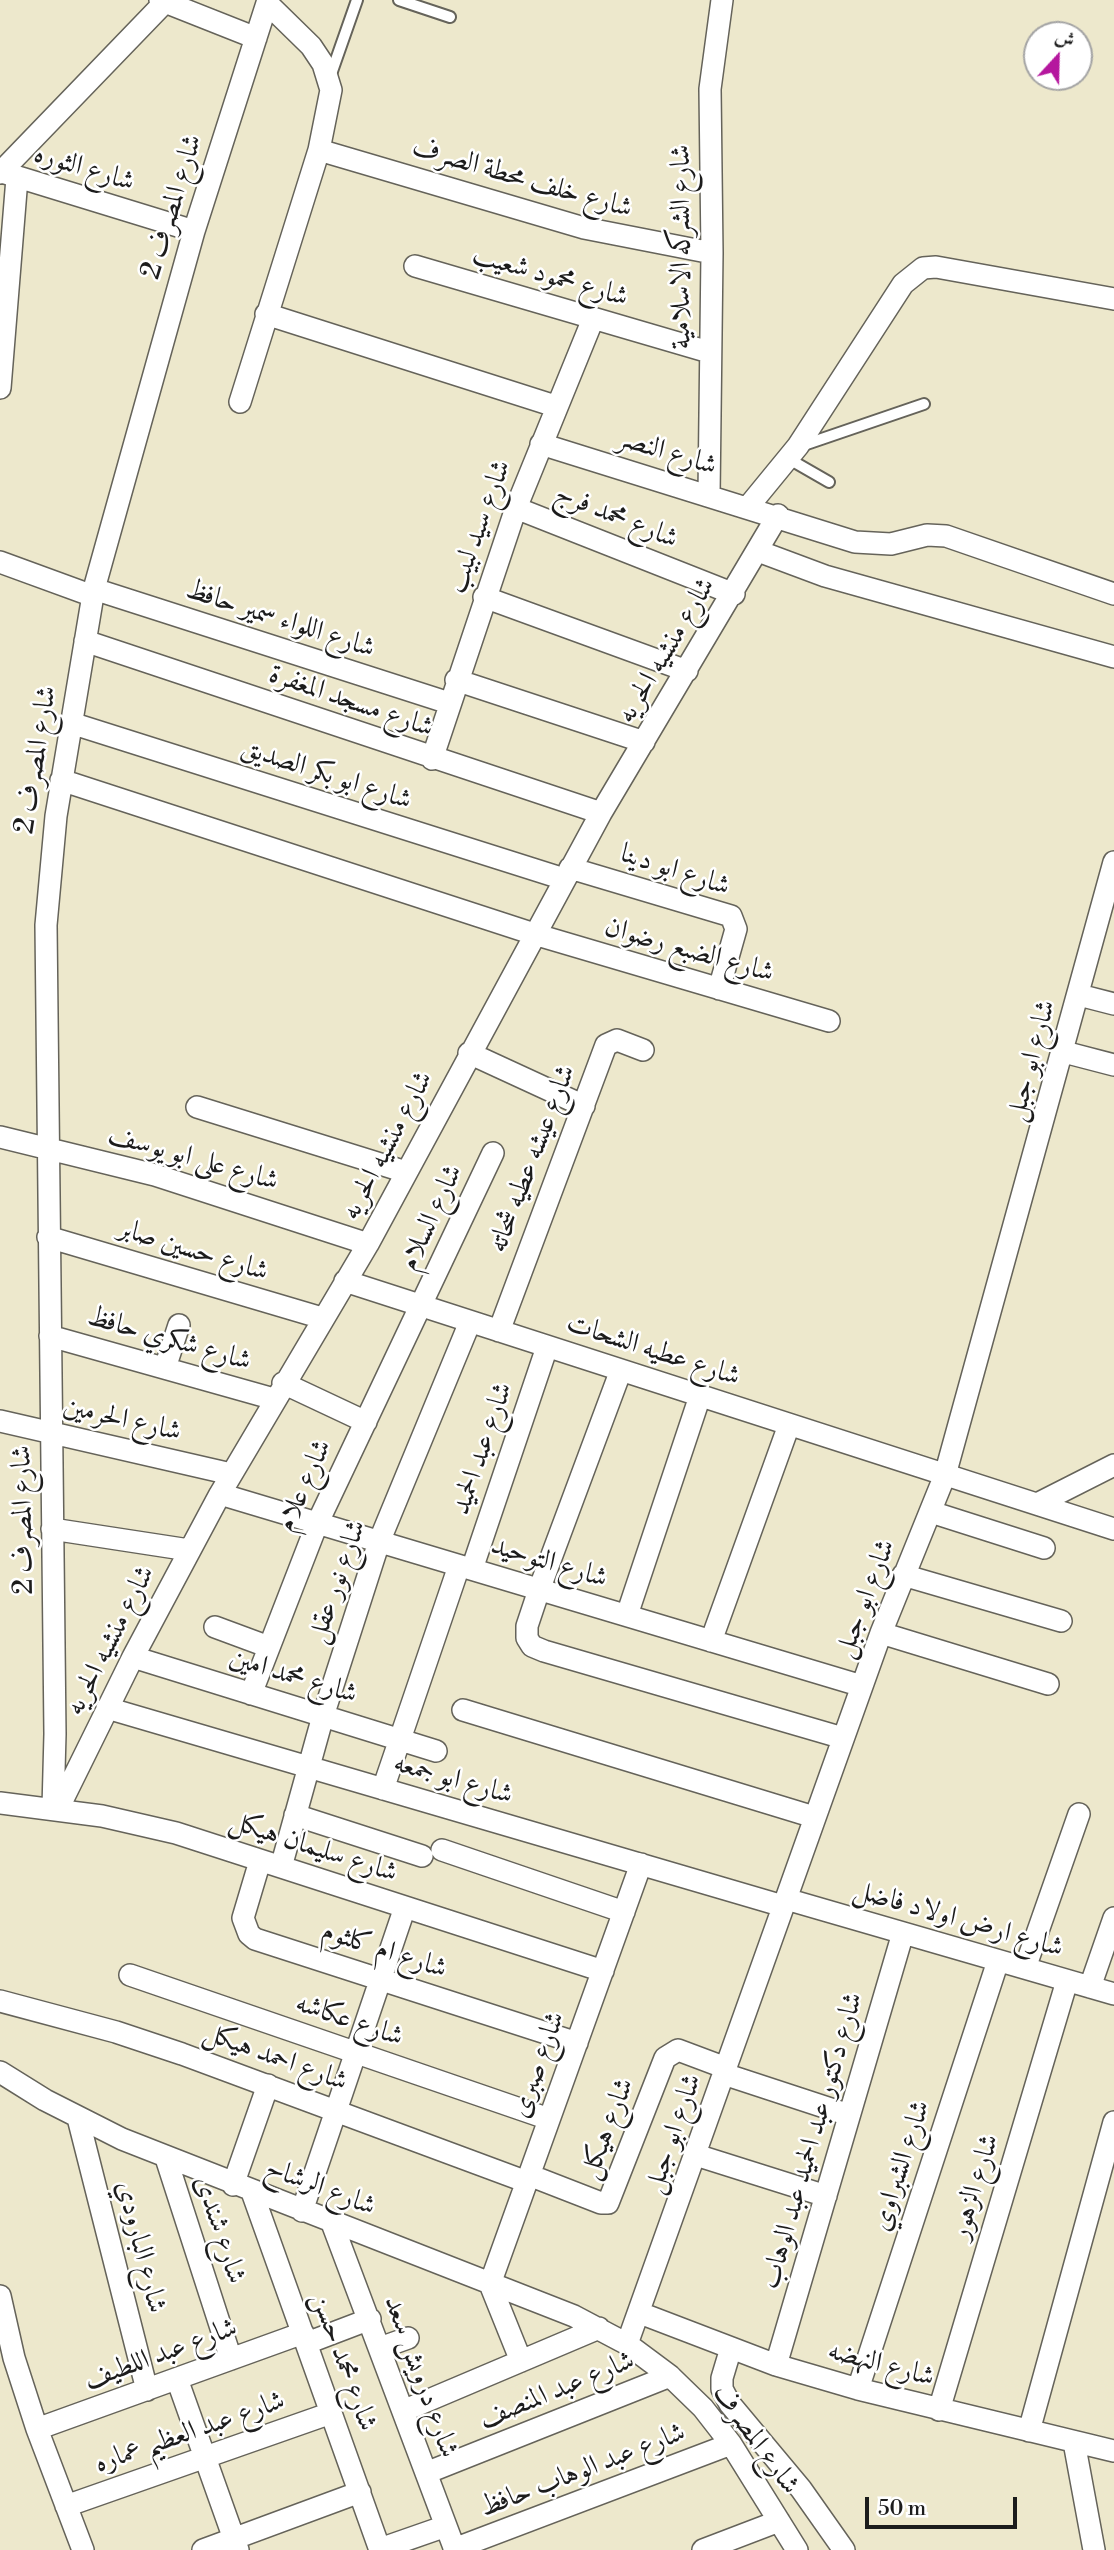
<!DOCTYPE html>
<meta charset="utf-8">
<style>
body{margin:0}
#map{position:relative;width:1114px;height:2550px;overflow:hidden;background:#ede8cc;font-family:"Libre Bodoni",Amiri,serif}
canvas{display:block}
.north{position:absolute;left:1023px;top:21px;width:70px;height:70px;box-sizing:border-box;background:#fff;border:2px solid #a4a4a4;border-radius:50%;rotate:22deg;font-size:19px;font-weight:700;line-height:28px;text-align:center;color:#1c1c1c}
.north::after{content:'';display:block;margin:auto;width:24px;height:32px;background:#b5179e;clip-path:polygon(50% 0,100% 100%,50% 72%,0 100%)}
.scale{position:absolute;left:865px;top:2497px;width:152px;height:32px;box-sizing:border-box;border:4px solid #1c1c1c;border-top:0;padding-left:9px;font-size:21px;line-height:24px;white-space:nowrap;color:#1c1c1c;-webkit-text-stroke:5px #fff;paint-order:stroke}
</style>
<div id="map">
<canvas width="1114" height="2550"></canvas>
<div class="north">ش</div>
<div class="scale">50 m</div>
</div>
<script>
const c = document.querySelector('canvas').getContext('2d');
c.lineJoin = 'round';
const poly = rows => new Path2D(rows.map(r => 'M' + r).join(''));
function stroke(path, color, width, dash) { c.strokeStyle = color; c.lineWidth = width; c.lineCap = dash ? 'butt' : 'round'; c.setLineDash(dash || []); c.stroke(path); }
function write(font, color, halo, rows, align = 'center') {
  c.font = font + ' "Libre Bodoni",Amiri,serif'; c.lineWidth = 5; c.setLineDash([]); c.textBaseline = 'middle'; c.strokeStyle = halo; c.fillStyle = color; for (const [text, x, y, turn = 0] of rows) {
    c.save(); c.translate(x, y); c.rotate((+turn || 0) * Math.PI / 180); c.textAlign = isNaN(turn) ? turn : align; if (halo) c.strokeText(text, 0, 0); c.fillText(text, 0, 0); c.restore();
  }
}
const service = poly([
 [399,0,450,17],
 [330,77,357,0],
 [801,446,924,404],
 [789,459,829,482]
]);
const minor = poly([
 [160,0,256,38],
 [319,150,584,228,712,253],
 [0,173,165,2],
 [5,173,194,231],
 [415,266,709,352],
 [266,314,555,406],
 [0,388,17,178],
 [240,402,319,150,331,90,323,64,311,46,267,3],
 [541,444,855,542,891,544,927,535,946,536,1114,594],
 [709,495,712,253,710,89,722,0],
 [748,507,798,446,903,284,923,268,936,267,1114,299],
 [516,508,734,594],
 [758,551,825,576,1114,657],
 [0,562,93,596],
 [94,589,449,703],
 [484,597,687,671],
 [85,641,601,813],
 [456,680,644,742],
 [71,723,564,879],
 [432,759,516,508,593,319],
 [61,780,534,934,829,1021],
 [570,868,731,916,736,929,719,989],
 [1079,995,1114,1004],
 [1064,1052,1114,1065],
 [469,1053,584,1106],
 [197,1107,406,1172],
 [0,1137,155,1175,368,1244],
 [48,1237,322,1318],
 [345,1281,1114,1529],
 [499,1331,606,1045,617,1040,643,1050],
 [50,1336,274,1399],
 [165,1368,179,1325],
 [621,1370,539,1590,527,1626,527,1638,532,1646,544,1651,843,1738],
 [283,1383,366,1422],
 [0,1421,231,1474],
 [220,1494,862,1686],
 [1037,1504,1114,1465],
 [931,1512,1044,1548],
 [52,1529,189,1550],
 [472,1569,547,1347],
 [903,1575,1061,1621],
 [627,1615,700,1396],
 [215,1627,269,1647],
 [881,1633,1048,1684],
 [711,1641,789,1425],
 [133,1657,436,1751],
 [251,1694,317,1524,493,1153],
 [107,1708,783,1906],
 [463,1710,814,1817],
 [383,1789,459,1566],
 [0,1803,102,1816,176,1833,603,1971],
 [53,1808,55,1734,46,925,56,816,94,589,194,231,268,0],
 [58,1809,133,1657,220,1494,368,1244,601,813,778,515],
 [295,1815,422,1856],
 [442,1850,624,1912],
 [260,1861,243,1918,249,1934,255,1939,577,2043],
 [281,1867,323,1716,379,1542,470,1322],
 [786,1899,1114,1994],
 [1025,1968,1079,1814],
 [130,1975,549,2119],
 [1090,1987,1114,1918],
 [0,2001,116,2032,182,2054,527,2182],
 [0,2072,45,2100,122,2139,574,2316,627,2344,670,2376,703,2408,731,2444,797,2550],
 [724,2074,849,2115],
 [78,2118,147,2390],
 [696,2155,826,2196],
 [166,2158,231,2359],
 [529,2175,601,2203,608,2203,665,2058,678,2050,726,2068],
 [233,2185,268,2085],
 [252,2192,380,2550],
 [302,2211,405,1907],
 [332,2223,455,2550],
 [0,2296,14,2358,37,2429,83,2550],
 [640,2313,776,2365,858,2389,1114,2451],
 [307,2343,370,2319],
 [627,2344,881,1633,945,1475,1114,862],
 [380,2348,408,2338],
 [731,2348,722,2378,722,2389,730,2404,801,2489,844,2550],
 [521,2361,490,2284,641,1864],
 [776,2365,903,1933],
 [177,2379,238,2550],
 [858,2389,998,1961],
 [939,2410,1067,1981],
 [403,2411,599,2328],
 [37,2429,303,2333],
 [1029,2431,1114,2122],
 [1074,2442,1094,2550],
 [426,2473,670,2376],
 [66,2506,331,2413],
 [380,2549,446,2526],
 [454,2549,731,2444],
 [203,2550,360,2492],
 [703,2550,779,2521]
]);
stroke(service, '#65635a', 14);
stroke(minor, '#65635a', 24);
stroke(service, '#fff', 10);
stroke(minor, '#fff', 21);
write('28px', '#1c1c1c', '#fff', [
 ["شارع الثوره",84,169,17],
 ["شارع خلف محطة الصرف",522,179,16],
 ["شارع المصرف 2",173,207,-73],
 ["شارع الشركه الاسلامية",682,247,-90],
 ["شارع محمود شعيب",550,277,16],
 ["شارع النصر",667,453,17],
 ["شارع محمد فرج",616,517,22],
 ["شارع سيد لبيب",480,527,-70],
 ["شارع اللواء سمير حافظ",280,620,18],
 ["شارع منشيه الحريه",667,651,-59],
 ["شارع مسجد المغفرة",351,702,19],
 ["شارع المصرف 2",37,760,-81],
 ["شارع ابو بكر الصديق",326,775,18],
 ["شارع ابو دينا",675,871,18],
 ["شارع الضبع رضوان",689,951,16],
 ["شارع ابو جبل",1032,1061,-75],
 ["شارع منشيه الحريه",388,1146,-62],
 ["شارع على ابو يوسف",193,1159,16],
 ["شارع عيشه عطيه شحاته",533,1159,-69],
 ["شارع السلام",432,1218,-65],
 ["شارع حسين صابر",193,1251,17],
 ["شارع شكري حافظ",169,1340,16],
 ["شارع عطيه الشحات",653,1351,18],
 ["شارع الحرمين",122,1420,13],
 ["شارع عبد الحميد",483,1449,-71],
 ["شارع علام",305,1486,-66],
 ["شارع المصرف 2",24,1520,-91],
 ["شارع التوحيد",549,1563,17],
 ["شارع نور عقل",338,1582,-71],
 ["شارع ابو جبل",866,1599,-69],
 ["شارع منشيه الحريه",111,1641,-63],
 ["شارع محمد امين",293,1677,17],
 ["شارع ابو جمعه",453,1780,16],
 ["شارع سليمان هيكل",313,1848,18],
 ["شارع ارض اولاد فاضل",958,1920,16],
 ["شارع ام كلثوم",384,1951,18],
 ["شارع عكاشه",349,2021,19],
 ["شارع احمد هيكل",275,2058,20],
 ["شارع صبرى",539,2065,-70],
 ["شارع هيكل",608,2129,-69],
 ["شارع ابو جبل",674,2134,-71],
 ["شارع دكتور عبد الحميد عبد الوهاب",813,2141,-74],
 ["شارع الشبراوي",902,2166,-72],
 ["شارع الزهور",976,2187,-73],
 ["شارع الرشاح",320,2188,21],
 ["شارع شندى",219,2230,72],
 ["شارع البارودي",140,2247,76],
 ["شارع عبد اللطيف",161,2355,-20],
 ["شارع محمد حسن",343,2362,70],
 ["شارع النهضه",881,2365,15],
 ["شارع درويش سعد",420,2377,70],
 ["شارع عبد المنصف",557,2391,-22],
 ["شارع عبد العظيم عماره",190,2433,-19],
 ["شارع المصرف",755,2440,54],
 ["شارع عبد الوهاب حافظ",583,2471,-21]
]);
</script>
